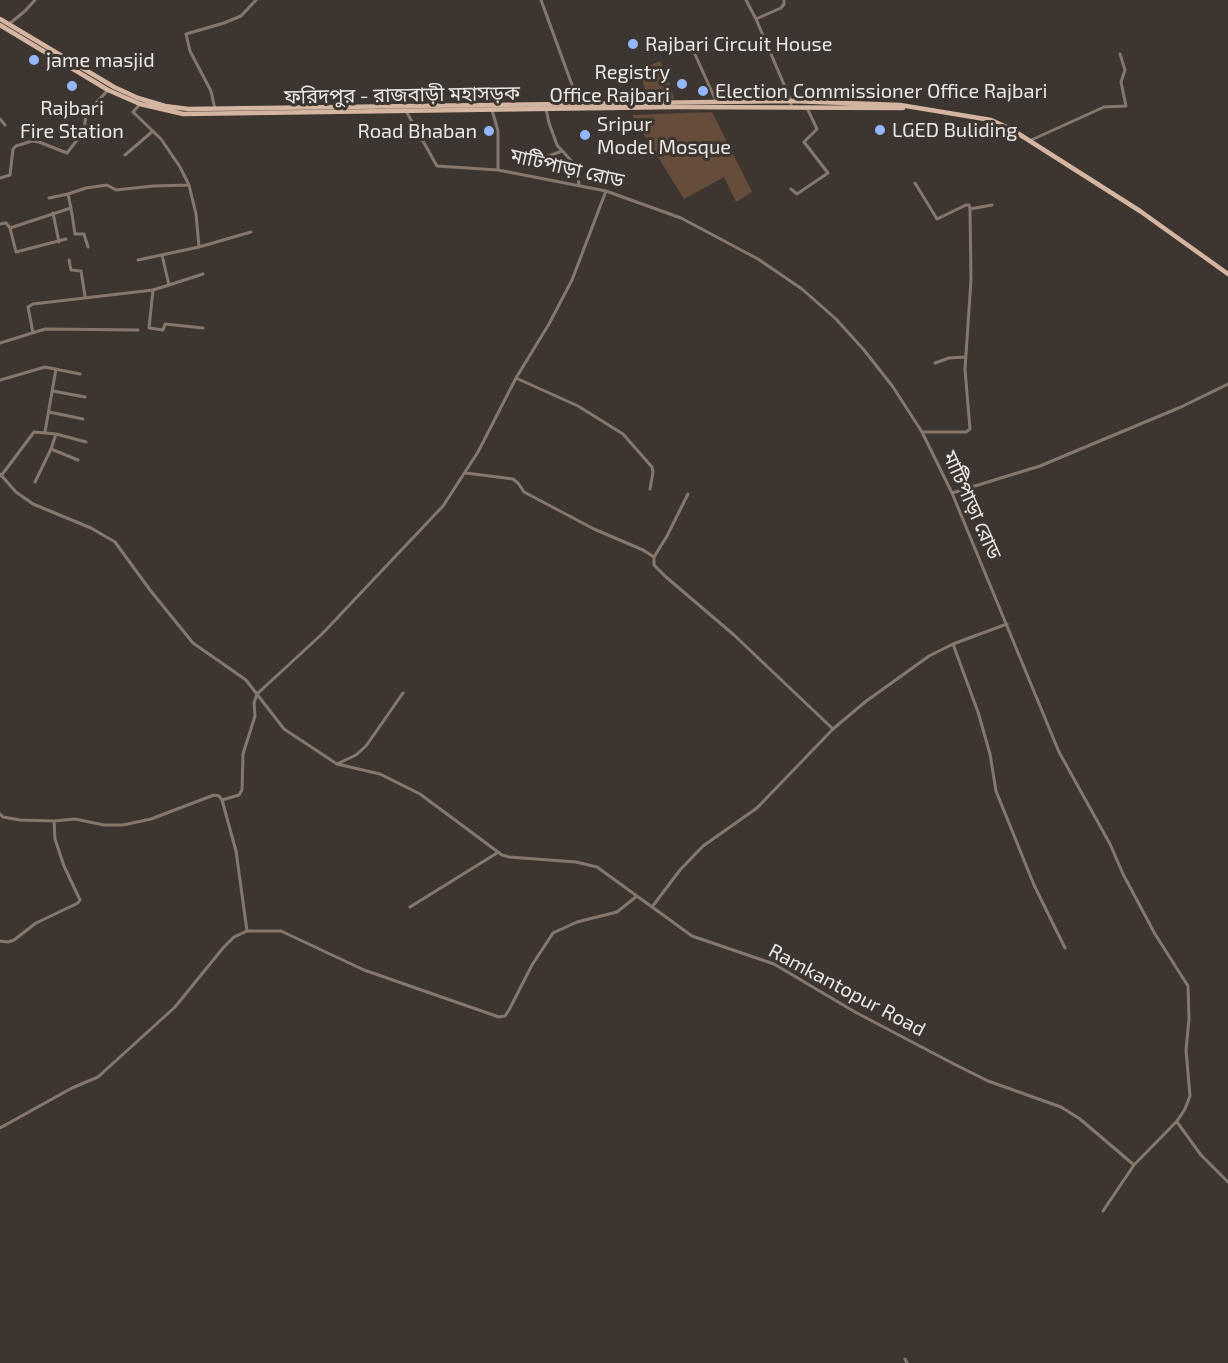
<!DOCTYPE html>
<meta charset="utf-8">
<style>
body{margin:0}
canvas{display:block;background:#3d3530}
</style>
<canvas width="1228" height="1363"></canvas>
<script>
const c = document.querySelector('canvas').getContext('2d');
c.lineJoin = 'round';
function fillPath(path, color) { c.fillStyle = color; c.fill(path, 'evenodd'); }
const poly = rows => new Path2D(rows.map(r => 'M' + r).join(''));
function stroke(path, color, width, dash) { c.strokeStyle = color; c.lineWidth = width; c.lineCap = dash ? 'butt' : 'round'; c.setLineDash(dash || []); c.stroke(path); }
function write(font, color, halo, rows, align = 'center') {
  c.font = font + ' "Exo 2","Noto Sans Bengali",sans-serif'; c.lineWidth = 6; c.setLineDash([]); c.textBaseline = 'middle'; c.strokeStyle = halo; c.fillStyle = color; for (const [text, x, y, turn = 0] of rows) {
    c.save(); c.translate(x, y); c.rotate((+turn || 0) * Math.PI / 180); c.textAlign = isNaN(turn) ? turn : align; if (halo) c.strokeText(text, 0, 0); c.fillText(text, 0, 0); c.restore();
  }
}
fillPath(poly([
 [660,61,668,79,674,99,648,98,639,70],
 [712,112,752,192,736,202,724,177,684,199,632,115]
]), '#664c3b');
stroke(poly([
 [541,0,579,104],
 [746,0,756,19],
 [784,0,784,4,781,8,756,19,791,101,791,107],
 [9,24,25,11,35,0],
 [689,41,716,101],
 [215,109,211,91,190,51,186,34,224,23,241,16,256,0],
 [546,109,549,123,557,145,577,167,579,185],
 [492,110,498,131,498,170,606,191,681,218,758,259,802,289,836,319,864,350,893,387,922,432,952,493,1059,752,1110,844,1123,874,1155,934,1188,986,1189,1019,1186,1050,1190,1096,1185,1109,1177,1121,1134,1165,1103,1211],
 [406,111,437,166,498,170],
 [0,119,5,125],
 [1029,141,1104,107,1126,106,1121,82,1125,70,1120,54],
 [125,155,153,131],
 [536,161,562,151],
 [0,178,10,175,13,149,16,146,32,141,39,142,67,153,84,131,86,114,108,90],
 [915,183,937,219,966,205,969,205,970,209,971,280,965,369,970,429,966,432,922,432],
 [189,185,196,214,199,247],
 [791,189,797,194,828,173,804,142,817,129,807,108],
 [49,198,68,194],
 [71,208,75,234,84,234,88,247],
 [970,209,992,205],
 [53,213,59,242],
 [0,224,6,223,10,228,71,208,68,194,86,188,107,185,116,190,153,186,189,185,180,167,161,139,133,112,140,104],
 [10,228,16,252,66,239],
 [162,255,169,285,203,274],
 [69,260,71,270,81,271,85,296],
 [138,260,199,247,251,232],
 [153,290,149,328,163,330,165,324,203,328],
 [33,333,28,307,33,304,153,290,169,285],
 [0,343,45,329,138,330],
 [935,363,949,358,965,357],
 [516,378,578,406,623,434,652,467,653,472,650,489],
 [0,380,45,367,80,374],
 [53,391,85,397],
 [49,412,83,419],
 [45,432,56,369],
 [51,449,78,460],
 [466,473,513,479,518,483,524,492,594,529,643,550,654,557],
 [0,474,16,492,33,504,91,528,115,542,150,590,193,643,246,680,284,729,337,764,380,774,420,794,502,855,509,857,576,862,597,867,692,936,774,964,855,1012,954,1064,988,1081,1061,1107,1080,1119,1134,1165],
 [1,476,34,432,56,434,86,442],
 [35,482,51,449,56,434],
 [952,493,1040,466,1181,407,1228,384],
 [688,494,667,536,654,557,654,565,666,577,734,635,833,729],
 [953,644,978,712,990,754,996,791,1034,885,1065,948],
 [337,764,356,755,366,746,403,693],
 [0,814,3,817,20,820,54,821,55,839,64,866,80,900,78,903,36,923,14,940,8,942,0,941],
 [54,821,75,819,104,825,123,825,151,819,214,795,219,796,222,800],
 [410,907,497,853],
 [652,907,680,870,703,846,757,808,833,729,865,702,929,656,953,644,1007,624],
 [247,931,281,931,364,970,499,1017,505,1016,509,1010,532,965,553,933,577,922,617,912,637,896],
 [1177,1122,1201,1155,1228,1182],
 [0,1128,72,1088,98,1077,175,1007,223,948,234,937,247,931,236,851,222,800,239,795,242,790,243,754,255,716,254,703,257,694,322,634,443,506,478,452,516,378,549,324,572,280,606,191],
 [905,1359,907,1363]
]), '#86776d', 3);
stroke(poly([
 [0,19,114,87,138,98,165,106,188,109,791,101,900,105,991,120,1011,129,1140,211,1228,274],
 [0,25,108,90,140,104,183,114,675,107,903,108]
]), '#d4b5a1', 4.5);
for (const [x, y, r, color] of [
 [633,44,6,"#95b7fd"],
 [34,60,6,"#95b7fd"],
 [682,84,6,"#95b7fd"],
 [72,86,6,"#95b7fd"],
 [703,91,6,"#95b7fd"],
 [880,130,6,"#95b7fd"],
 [489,131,6,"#95b7fd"],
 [585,135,6,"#95b7fd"]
]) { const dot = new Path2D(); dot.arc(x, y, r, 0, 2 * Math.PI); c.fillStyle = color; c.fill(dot); stroke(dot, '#3d3530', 2); }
write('20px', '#ebe6e3', '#3d3530', [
 ["Rajbari Circuit House",645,44],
 ["jame masjid",46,60],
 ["Registry",670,72,"right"],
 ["Office Rajbari",670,95,"right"],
 ["Election Commissioner Office Rajbari",715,91],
 ["Rajbari",72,108,"center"],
 ["Fire Station",72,131,"center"],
 ["Sripur",597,124],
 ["Model Mosque",597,147],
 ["LGED Buliding",892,130],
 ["Road Bhaban",477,131,"right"]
], 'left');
write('20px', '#ebe6e3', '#3d3530', [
 ["ফরিদপুর - রাজবাড়ী মহাসড়ক",402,95,-1],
 ["মাটিপাড়া রোড",567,168,13],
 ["মাটিপাড়া রোড",972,505,66],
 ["Ramkantopur Road",847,990,28]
]);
</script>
